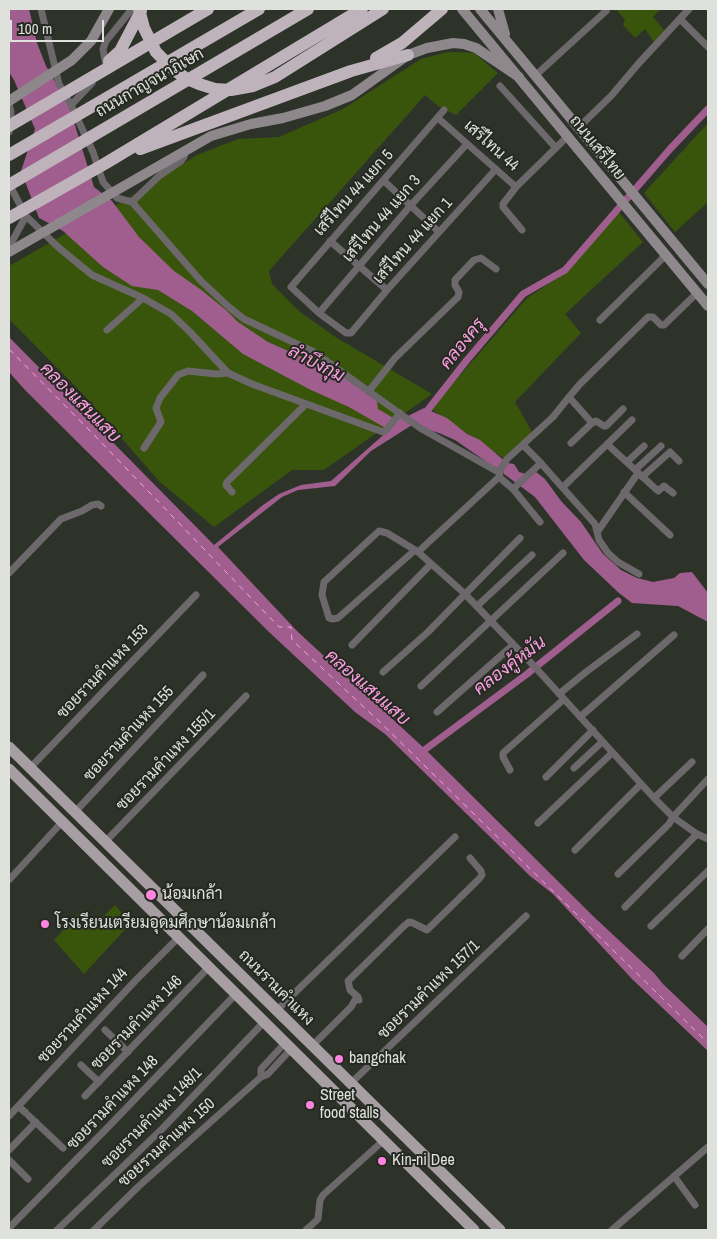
<!DOCTYPE html>
<meta charset="utf-8">
<style>
body{margin:0}
#map{position:relative;width:717px;height:1239px;overflow:hidden;background:#2e332a;font-family:"Archivo Narrow",sans-serif}
canvas{display:block}
.frame{position:absolute;inset:0;border:10px solid #dfe2dc;pointer-events:none}
.scale{position:absolute;left:10px;top:20px;width:94px;height:22px;box-sizing:border-box;border:2px solid #dfe2dc;border-top:0;padding-left:6px;font-size:15px;line-height:18px;white-space:nowrap;color:#dfe2dc;-webkit-text-stroke:4px #252921;paint-order:stroke}
</style>
<div id="map">
<canvas width="717" height="1239"></canvas>
<div class="frame"></div>
<div class="scale">100 m</div>
</div>
<script>
const c = document.querySelector('canvas').getContext('2d');
c.lineJoin = 'round';
function fillPath(path, color) { c.fillStyle = color; c.fill(path, 'evenodd'); }
const poly = rows => new Path2D(rows.map(r => 'M' + r).join(''));
function stroke(path, color, width, dash) { c.strokeStyle = color; c.lineWidth = width; c.lineCap = dash ? 'butt' : 'round'; c.setLineDash(dash || []); c.stroke(path); }
function write(font, color, halo, rows, align = 'center') {
  c.font = font + ' "Archivo Narrow",Sarabun,sans-serif'; c.lineWidth = 4; c.setLineDash([]); c.textBaseline = 'middle'; c.strokeStyle = halo; c.fillStyle = color; for (const [text, x, y, turn = 0] of rows) {
    c.save(); c.translate(x, y); c.rotate((+turn || 0) * Math.PI / 180); c.textAlign = isNaN(turn) ? turn : align; if (halo) c.strokeText(text, 0, 0); c.fillText(text, 0, 0); c.restore();
  }
}
fillPath(poly([
 [616,9,660,9,653,17,664,30,654,42,645,29,635,38,623,25,625,20],
 [448,52,474,53,498,73,456,115,438,106,425,95,269,271,272,284,300,312,337,338,432,394,324,470,292,470,214,527,159,481,83,394,9,319,9,266,130,197,197,155,238,139,279,137,343,109,421,59],
 [708,123,708,202,675,232,644,193],
 [618,211,643,242,565,314,581,333,515,402,532,432,503,458,431,409,527,298,567,272],
 [115,905,131,923,84,974,54,940,81,911,95,925]
]), '#38550b');
fillPath(poly([
 [9,9,29,9,37,43,46,66,69,106,94,187,112,201,139,237,174,271,200,289,226,310,238,322,268,342,336,372,377,401,378,409,395,419,408,416,424,408,447,418,467,434,480,440,507,463,514,464,519,472,529,475,536,472,545,479,561,501,581,522,603,554,621,570,637,578,653,582,674,578,680,573,692,572,708,593,708,622,678,606,632,603,619,593,584,560,535,497,504,474,503,470,496,471,484,460,455,440,439,433,412,425,371,451,335,486,298,490,282,497,218,547,298,632,425,749,593,916,654,973,663,984,708,1027,708,1051,633,980,553,894,530,876,385,734,355,712,269,632,25,390,9,372,9,337,214,545,263,505,279,494,301,485,331,481,389,430,349,407,311,390,243,354,192,311,158,290,132,286,103,267,63,231,39,218,21,171,35,129,14,80,9,72]
]), '#a05e8e');
stroke(poly([
 [423,416,467,360,523,294,565,270,670,149,708,109],
 [419,754,527,674,618,601]
]), '#a05e8e', 7);
stroke(poly([
 [9,349,96,437,279,627,291,627,292,640,382,724,708,1043]
]), '#fca0e3', 1, [6, 5]);
stroke(poly([
 [41,9,59,84,71,105,93,152,103,182,117,198,132,202,201,281,230,308,244,319,314,352,420,428,500,473],
 [680,19,708,47],
 [106,66,103,49,106,41,132,9],
 [536,75,606,11],
 [500,86,556,148],
 [9,104,11,112,9,132],
 [71,105,92,83],
 [444,110,291,287,319,313,346,333,351,333,387,290,496,169],
 [438,118,516,187],
 [579,127,611,96,639,63,689,9],
 [384,181,439,232],
 [9,184,26,216,58,247,92,275,143,298,107,330],
 [132,202,159,176,181,161,184,157,186,150],
 [522,230,503,207,503,204,516,187,568,136],
 [330,241,387,290],
 [9,247,26,216],
 [143,298,171,314,189,331,228,373,252,384,383,432,386,430,400,413],
 [319,313,411,205,467,144],
 [600,320,666,255],
 [369,391,395,358,458,297,459,292,455,285,455,280,474,260,481,258,496,269],
 [569,397,580,384,648,317,653,317,661,325,664,325,697,293],
 [592,423,596,421,604,426,606,426,623,409],
 [607,444,658,491,664,486,673,493],
 [523,445,538,460,595,524,599,540,608,553,618,562,639,574],
 [144,448,161,422,156,408,160,398,178,375,188,371,216,374,228,373],
 [627,462,644,446],
 [635,470,661,446],
 [499,477,513,489,540,522],
 [642,477,670,452,679,461],
 [563,487,632,420],
 [513,489,541,463],
 [232,492,226,485,227,482,306,404],
 [624,492,670,535],
 [598,531,638,473],
 [415,550,338,618,333,619,329,618,322,595,324,582,379,531,387,533,415,550,418,552,464,593,534,666,654,798,673,817,697,834,708,839],
 [418,552,499,477,500,470,507,459,553,417,569,397,592,423,571,443],
 [9,573,61,519,82,511,92,505,98,504,101,506],
 [477,606,532,555],
 [352,645,431,564],
 [383,672,428,632,520,538],
 [421,686,563,553],
 [559,694,586,672,637,634],
 [437,712,513,645],
 [580,717,674,635],
 [30,768,196,595],
 [574,768,602,742],
 [510,770,503,757,503,753,563,700],
 [546,777,593,730],
 [654,798,692,762],
 [75,812,203,675],
 [538,823,612,753],
 [105,842,246,696],
 [575,850,641,784],
 [618,874,669,824,673,817,708,779],
 [9,880,62,822],
 [625,907,697,834],
 [651,926,708,871],
 [682,956,708,929],
 [359,1000,358,997,350,990,348,981,404,926,409,922,413,923,427,930,479,879,482,875,481,871,470,858],
 [276,1011,455,837],
 [105,1030,128,1052],
 [285,1043,261,1069,261,1077,268,1074,291,1049],
 [312,1046,351,1007,355,1000,359,1000],
 [81,1065,99,1082],
 [351,1083,526,916],
 [85,1096,208,968],
 [18,1106,26,1113],
 [9,1116,135,981,179,937],
 [29,1116,63,1148],
 [9,1150,36,1122],
 [9,1160,28,1179],
 [674,1176,695,1205],
 [9,1228,112,1123,235,995],
 [57,1230,162,1129,263,1023],
 [94,1230,139,1186,261,1077],
 [306,1230,318,1219,320,1200,323,1195,384,1140],
 [612,1230,708,1147]
]), '#6d686b', 7);
stroke(poly([
 [462,9,708,306],
 [480,9,708,284],
 [498,9,505,34],
 [9,101,72,60,91,41,109,9],
 [9,252,211,136,251,124,283,118,325,106,352,95,408,55,427,48,453,43,464,44,476,48,519,77]
]), '#8e878b', 10);
stroke(poly([
 [9,747,500,1230],
 [9,769,474,1230]
]), '#a79ea4', 11);
stroke(poly([
 [139,9,144,28,156,52,174,70,187,79,199,84,215,89,231,90,253,86,275,77,383,9],
 [376,58,402,43,442,9],
 [109,61,120,51,141,11],
 [9,126,208,9],
 [140,149,351,71,408,55],
 [9,155,259,9],
 [9,185,308,9],
 [9,218,106,163,362,9]
]), '#beb3bb', 12);
for (const [x, y, r, color] of [
 [151,895,6,"#fe85e0"],
 [45,924,5,"#fe85e0"],
 [339,1059,5,"#fe85e0"],
 [310,1105,5,"#fe85e0"],
 [382,1161,5,"#fe85e0"]
]) { const dot = new Path2D(); dot.arc(x, y, r, 0, 2 * Math.PI); c.fillStyle = color; c.fill(dot); stroke(dot, '#252921', 2); }
write('16px', '#dfe2dc', '#252921', [
 ["ถนนกาญจนาภิเษก",150,83,-30],
 ["เสรีไทน 44",491,146,42],
 ["ถนนเสรีไทย",597,148,51],
 ["เสรีไทน 44 แยก 5",354,193,-48],
 ["เสรีไทน 44 แยก 3",382,219,-49],
 ["เสรีไทน 44 แยก 1",413,241,-48],
 ["ซอยรามคำแหง 153",103,672,-46],
 ["ซอยรามคำแหง 155",129,734,-47],
 ["ซอยรามคำแหง 155/1",166,760,-46],
 ["ถนนรามคำแหง",276,988,45],
 ["ซอยรามคำแหง 157/1",429,990,-44],
 ["ซอยรามคำแหง 144",83,1016,-47],
 ["ซอยรามคำแหง 146",137,1023,-46],
 ["ซอยรามคำแหง 148",113,1103,-46],
 ["ซอยรามคำแหง 148/1",152,1118,-45],
 ["ซอยรามคำแหง 150",167,1143,-42]
]);
write('16px', '#dfe2dc', '#252921', [
 ["น้อมเกล้า",162,895],
 ["โรงเรียนเตรียมอุดมศึกษาน้อมเกล้า",55,924],
 ["bangchak",349,1059],
 ["Street",320,1096],
 ["food stalls",320,1114],
 ["Kin-ni Dee",392,1161]
], 'left');
write('italic 18px', '#fca0e3', '#252921', [
 ["คลองครุ",463,344,-51],
 ["ลำบึงกุ่ม",316,364,27],
 ["คลองแสนแสบ",80,403,45],
 ["คลองคู้หมัน",510,666,-37],
 ["คลองแสนแสบ",367,688,41]
]);
</script>
